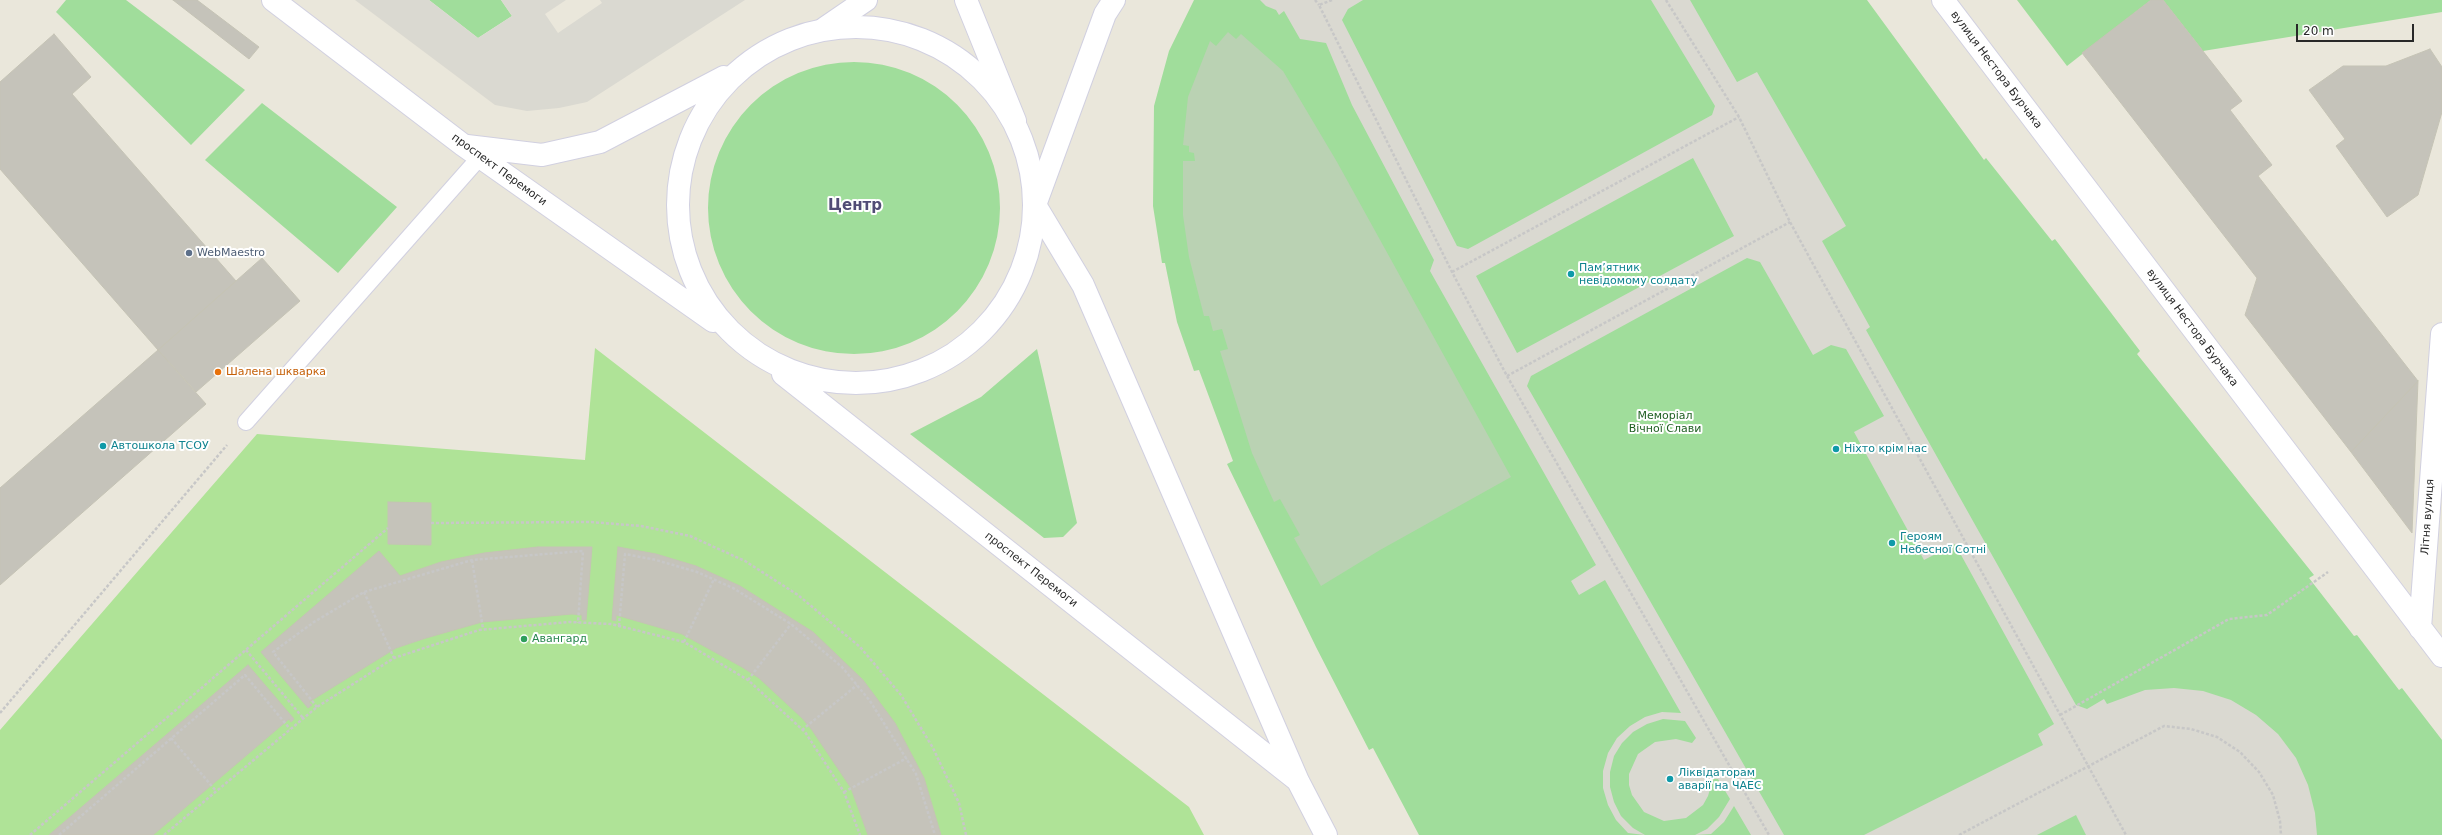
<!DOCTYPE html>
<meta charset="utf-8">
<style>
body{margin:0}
#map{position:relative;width:2442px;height:835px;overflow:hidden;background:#eae7db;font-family:"DejaVu Sans",sans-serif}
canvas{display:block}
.scale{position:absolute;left:2296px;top:24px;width:118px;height:18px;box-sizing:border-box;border:2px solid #282828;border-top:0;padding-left:5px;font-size:12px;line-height:14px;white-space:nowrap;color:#282828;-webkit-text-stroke:3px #fff;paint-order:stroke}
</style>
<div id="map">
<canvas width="2442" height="835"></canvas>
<div class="scale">20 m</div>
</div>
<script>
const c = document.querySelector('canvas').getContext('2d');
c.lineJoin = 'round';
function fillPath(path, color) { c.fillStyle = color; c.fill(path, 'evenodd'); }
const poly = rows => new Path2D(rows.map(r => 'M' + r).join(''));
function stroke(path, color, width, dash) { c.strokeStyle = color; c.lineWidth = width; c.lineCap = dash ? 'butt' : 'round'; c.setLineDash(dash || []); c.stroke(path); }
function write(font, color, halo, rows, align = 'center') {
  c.font = font + ' "DejaVu Sans",sans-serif'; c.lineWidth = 4; c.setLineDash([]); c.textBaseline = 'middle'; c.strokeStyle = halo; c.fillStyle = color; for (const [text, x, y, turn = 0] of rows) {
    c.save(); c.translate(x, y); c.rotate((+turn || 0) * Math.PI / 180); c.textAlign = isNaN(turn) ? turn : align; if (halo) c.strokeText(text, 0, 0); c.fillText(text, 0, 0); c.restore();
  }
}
fillPath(poly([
 [66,0,126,0,245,90,191,145,56,12],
 [429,0,501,0,512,16,478,38],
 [1194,0,1867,0,1984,160,1986,158,2052,241,2055,239,2140,351,2137,354,2314,575,2309,578,2354,636,2357,635,2399,690,2402,688,2442,740,2442,835,1419,835,1373,748,1369,750,1316,647,1227,464,1233,461,1199,370,1194,371,1177,322,1165,263,1162,263,1153,206,1154,106,1169,51],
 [2017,0,2151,0,2067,66],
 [2163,0,2442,0,2442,12,2203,51],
 '708 208a146 146 0 1 1 292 0a146 146 0 1 1-292 0Z',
 [262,103,397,207,338,273,205,160],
 [1037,349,1077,523,1063,537,1044,538,910,434,981,397]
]), '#a0dd9b');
fillPath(poly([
 [1228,32,1236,39,1241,34,1283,71,1337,162,1511,477,1380,550,1321,586,1294,538,1300,535,1280,499,1274,502,1252,453,1220,351,1228,349,1222,329,1213,331,1209,316,1204,316,1189,257,1183,215,1183,161,1195,161,1194,153,1189,152,1189,146,1183,145,1188,97,1210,41,1216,46]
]), '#bad2b3');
fillPath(poly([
 [595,348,1189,807,1204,835,0,835,0,730,257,434,585,460]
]), '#afe397');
fillPath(poly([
 [355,0,429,0,478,38,512,16,501,0,566,0,545,14,558,33,602,3,600,0,745,0,587,102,559,108,527,111,495,105],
 [1260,0,1363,0,1348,9,1342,20,1457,246,1468,249,1712,115,1715,106,1651,0,1690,0,1737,82,1757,72,1846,226,1822,241,1870,327,1866,330,2076,705,2087,709,2104,699,2107,704,2145,690,2174,688,2203,691,2231,700,2256,715,2278,734,2296,758,2308,785,2315,813,2317,835,2086,835,2076,815,2037,835,1864,835,2043,745,2038,734,2054,724,1955,544,1924,560,1854,432,1884,416,1846,349,1831,345,1813,355,1760,262,1747,258,1531,376,1527,386,1784,835,1751,835,1734,806,1724,822,1711,834,1695,835,1707,829,1719,817,1730,799,1718,779,1713,779,1708,796,1703,805,1686,818,1664,821,1644,812,1632,795,1629,785,1629,774,1638,754,1655,742,1676,739,1692,743,1696,738,1685,721,1663,719,1647,724,1633,732,1622,743,1614,756,1610,772,1610,787,1614,802,1621,816,1633,828,1645,835,1628,833,1616,820,1608,805,1603,788,1603,771,1608,753,1617,738,1630,726,1645,717,1662,712,1681,713,1605,580,1579,595,1571,581,1596,565,1430,271,1434,260,1352,105,1326,43,1300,39,1284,11,1279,15,1276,10,1266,6],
 [1693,158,1734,236,1517,353,1476,276]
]), '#dad9d1');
const building = poly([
 [173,0,197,0,259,47,249,59,173,0],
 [2151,0,2163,0,2242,101,2230,110,2272,165,2258,176,2418,381,2351,452,2245,315,2257,278,2082,53,2151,0],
 [54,34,91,77,72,94,236,281,158,350,0,169,0,82,54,34],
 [2430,49,2442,67,2442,112,2418,195,2387,217,2336,146,2345,139,2309,90,2343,66,2386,66,2430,49],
 [262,258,300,301,196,392,158,350,262,258],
 [158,350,206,404,0,585,0,488,158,350],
 [2418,381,2412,533,2351,452,2418,381],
 [388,502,431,503,431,545,388,544,388,502],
 [538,547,592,547,586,620,582,620,582,615,572,614,482,622,426,638,396,648,309,702,312,705,308,708,261,652,379,551,400,576,441,562,484,553,538,547],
 [618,547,656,554,696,566,740,586,813,632,863,680,895,723,924,778,941,835,868,835,851,788,812,730,802,718,759,678,742,667,682,634,616,615,616,621,612,620,618,547],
 [248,665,294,719,291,722,289,719,153,835,49,835,248,665]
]);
fillPath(building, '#c5c3ba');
stroke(building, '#c5c3b5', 1);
const service = poly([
 [246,422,480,157]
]);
const minor = poly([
 [1943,0,2442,656],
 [2420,628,2442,334]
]);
const tertiary = poly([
 [966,0,1015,121],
 [825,28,866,0],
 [1035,205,1105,14,1114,0]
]);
const secondary = poly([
 [273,0,463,145,713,321],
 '678 205a178 178 0 1 1 356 0a178 178 0 1 1-356 0Z',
 [467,146,542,155,600,142,724,77],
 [1035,205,1083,285,1298,781,1326,835],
 [783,374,1296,779]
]);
stroke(service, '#d1d0e0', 18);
stroke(minor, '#d1d0e0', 24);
stroke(tertiary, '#d1d0e0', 24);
stroke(secondary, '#d1d0e0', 24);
stroke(poly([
 [1315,0,1319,5],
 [1332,0,1319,5,1452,272,1507,376,1769,835],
 [1666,0,1739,117,1790,222,2126,835],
 [1452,272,1739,117],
 [1507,376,1790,222],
 [431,523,591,522,641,526,690,536,745,561,798,595,860,647,901,695,933,748,959,803,966,835],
 [472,560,483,629],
 [364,592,394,658],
 [619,626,625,554,656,560,697,572,733,588,791,624,842,667,870,701,916,774,935,835],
 [684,642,714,579],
 [246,650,303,718],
 [748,680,791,624],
 [317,707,273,652,314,622,364,592,472,560,583,551,578,623],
 [0,713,227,445],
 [2060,715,2229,619,2267,615,2328,572],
 [802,730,857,685],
 [171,738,216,791],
 [844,792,907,758],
 [30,835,388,528],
 [59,835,245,675,290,729],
 [164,835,317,707,394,658,479,630,569,622,611,624,684,642,748,680,805,732,844,792,860,835],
 [1959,835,2164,726,2191,729,2217,737,2240,752,2259,772,2273,795,2280,821,2281,835]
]), '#c7c7c7', 2.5, [3, 2]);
stroke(service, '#fff', 16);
stroke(minor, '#fff', 22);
stroke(tertiary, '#fff', 22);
stroke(secondary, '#fff', 22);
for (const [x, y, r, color] of [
 [189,253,4,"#5c6f8a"],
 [1571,274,4,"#0f9aa8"],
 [218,372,4,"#e8710a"],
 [103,446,4,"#0f9aa8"],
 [1836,449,4,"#0f9aa8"],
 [1892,543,4,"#0f9aa8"],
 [524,639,4,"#2e9e5b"],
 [1670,779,4,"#0f9aa8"]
]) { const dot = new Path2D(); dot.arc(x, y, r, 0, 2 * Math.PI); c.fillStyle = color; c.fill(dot); stroke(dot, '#fff', 1.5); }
write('11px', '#282828', '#fff', [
 ["вулиця Нестора Бурчака",1996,70,53],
 ["проспект Перемоги",499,170,36],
 ["вулиця Нестора Бурчака",2192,328,53],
 ["Літня вулиця",2428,517,-86],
 ["проспект Перемоги",1031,570,38]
]);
write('11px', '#4e5e75', '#fff', [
 ["WebMaestro",197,253]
], 'left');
write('11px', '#0d838f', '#fff', [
 ["Пам’ятник",1579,268],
 ["невідомому солдату",1579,281],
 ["Автошкола ТСОУ",111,446],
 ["Ніхто крім нас",1844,449],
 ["Героям",1900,537],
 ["Небесної Сотні",1900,550],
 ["Ліквідаторам",1678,773],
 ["аварії на ЧАЕС",1678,786]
], 'left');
write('11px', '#c56008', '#fff', [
 ["Шалена шкварка",226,372]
], 'left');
write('11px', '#1f5f22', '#fff', [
 ["Меморіал",1665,416],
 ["Вічної Слави",1665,429]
]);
write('11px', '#27864d', '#fff', [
 ["Авангард",532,639]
], 'left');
write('bold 15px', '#504c75', '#fff', [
 ["Центр",855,206]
]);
</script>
